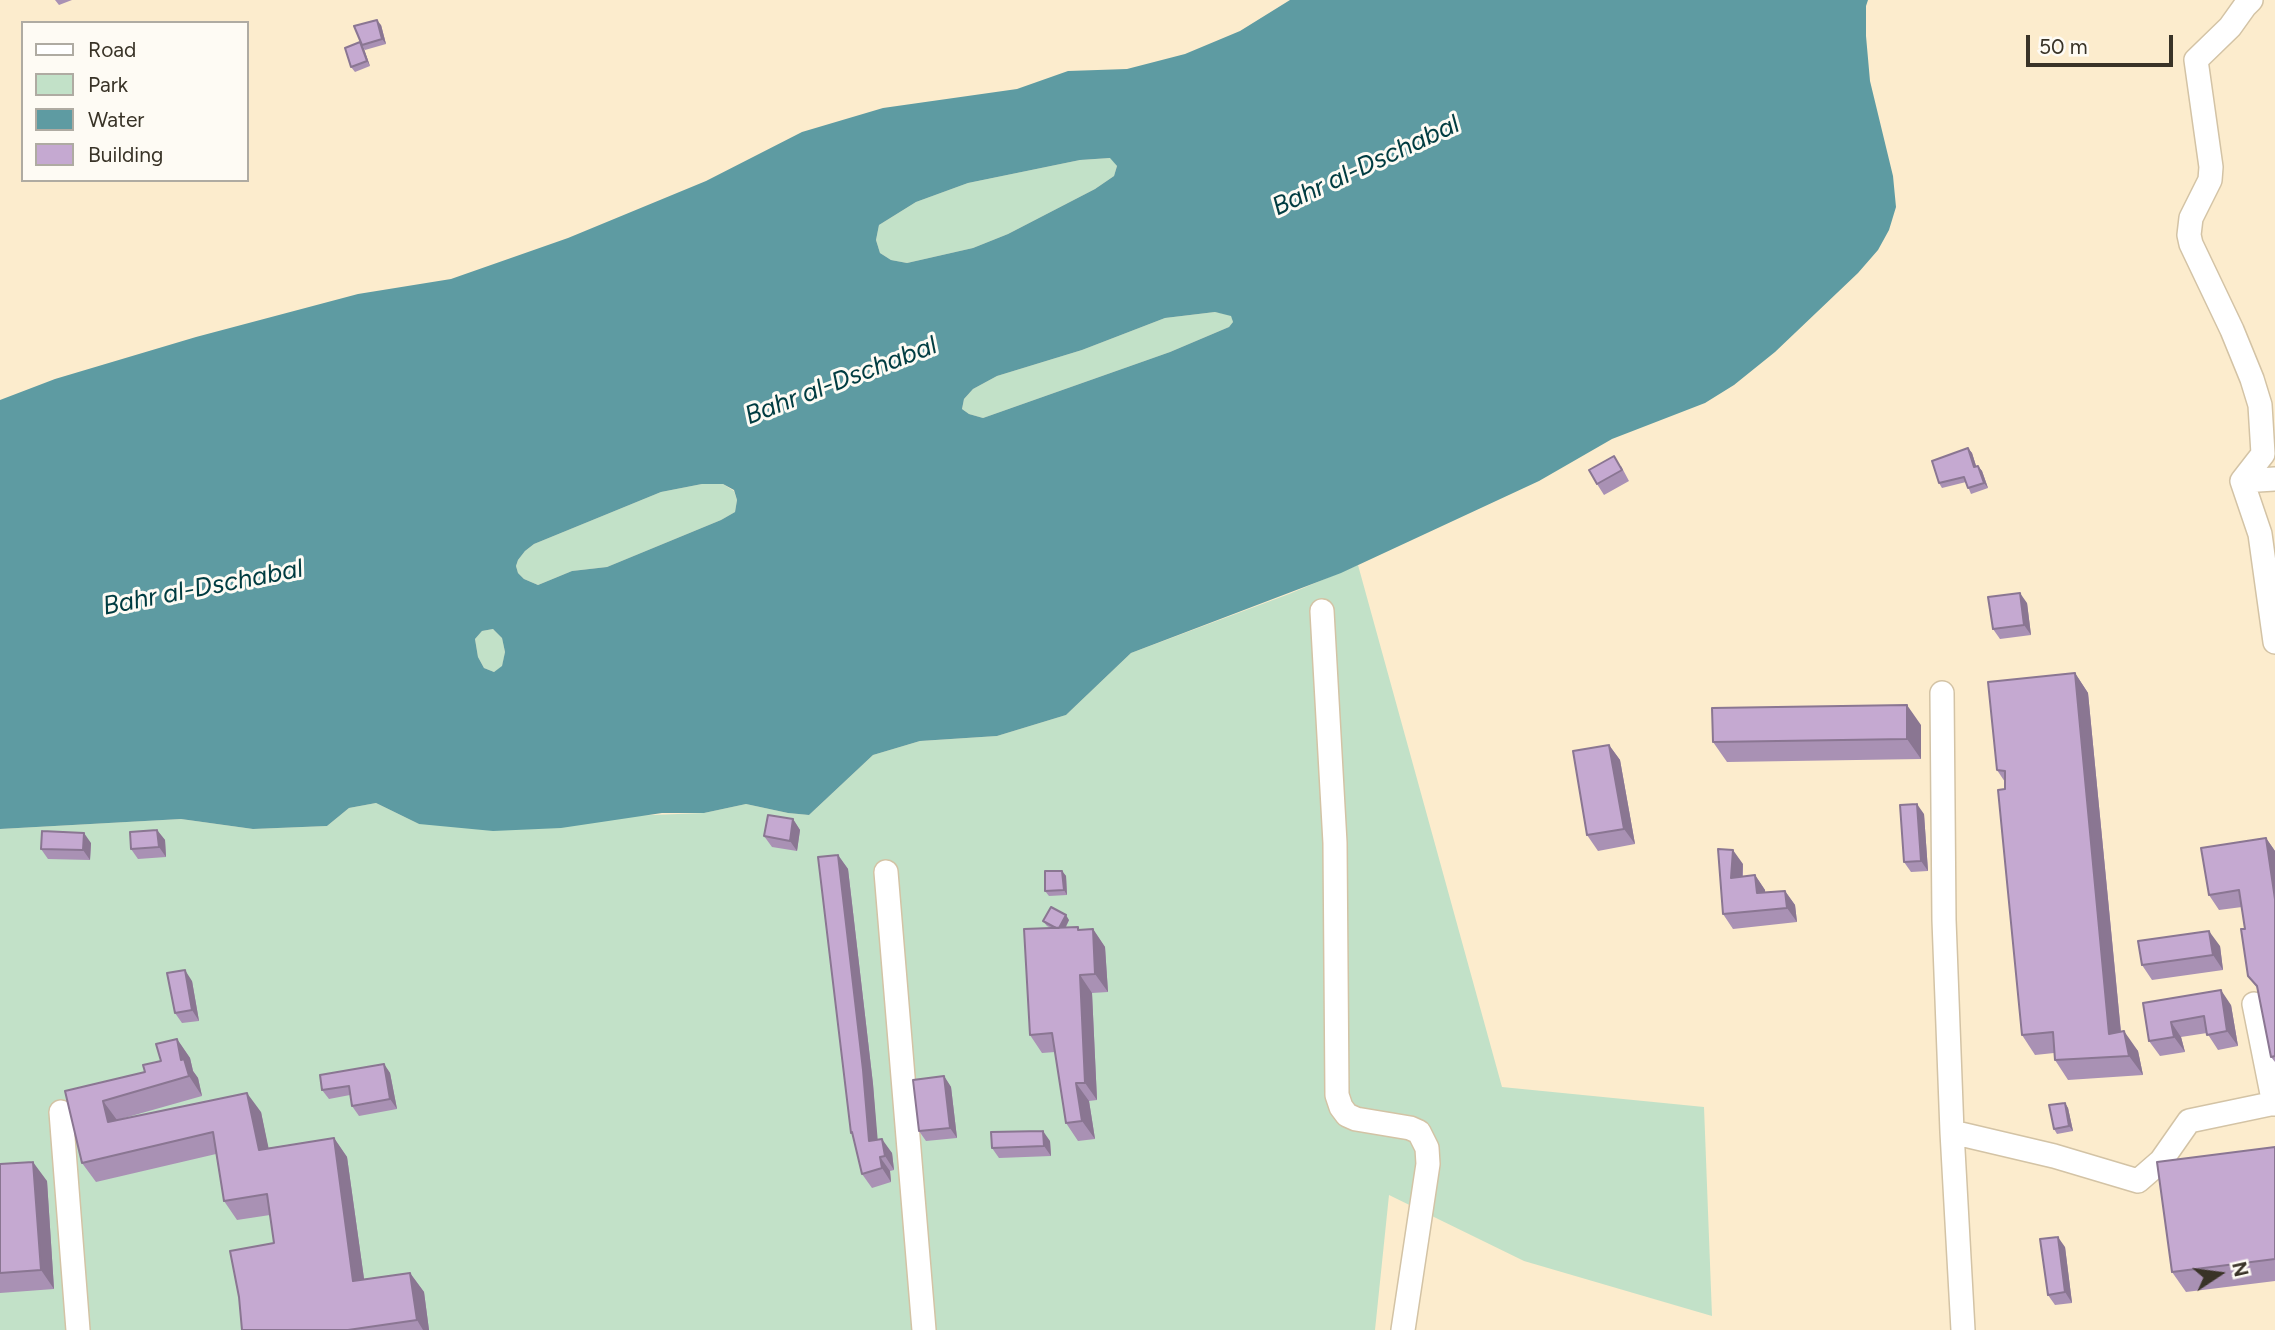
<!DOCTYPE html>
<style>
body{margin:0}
#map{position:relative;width:2275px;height:1330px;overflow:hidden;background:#fceccd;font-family:Figtree,sans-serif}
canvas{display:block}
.legend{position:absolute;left:21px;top:21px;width:228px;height:161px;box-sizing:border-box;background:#fefbf4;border:2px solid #afaba2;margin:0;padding:9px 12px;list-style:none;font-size:21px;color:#393327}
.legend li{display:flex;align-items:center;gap:14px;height:35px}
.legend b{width:35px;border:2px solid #afaba2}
.north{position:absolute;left:2184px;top:1239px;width:70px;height:70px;-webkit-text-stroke:5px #fefbf4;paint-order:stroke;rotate:77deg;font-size:19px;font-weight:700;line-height:28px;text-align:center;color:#393327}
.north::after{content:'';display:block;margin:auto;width:24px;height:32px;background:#393327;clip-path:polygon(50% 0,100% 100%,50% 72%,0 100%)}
.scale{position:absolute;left:2026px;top:35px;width:147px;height:32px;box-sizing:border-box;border:4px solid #393327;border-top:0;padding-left:9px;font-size:21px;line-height:24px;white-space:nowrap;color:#393327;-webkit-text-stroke:5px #fefbf4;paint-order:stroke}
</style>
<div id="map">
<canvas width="2275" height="1330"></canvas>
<ul class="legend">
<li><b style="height:9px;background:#fff"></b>Road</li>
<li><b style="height:19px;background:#c2e1c8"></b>Park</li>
<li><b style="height:19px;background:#5e9ba2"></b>Water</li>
<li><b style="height:19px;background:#c5a9d1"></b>Building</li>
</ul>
<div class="north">N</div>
<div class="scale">50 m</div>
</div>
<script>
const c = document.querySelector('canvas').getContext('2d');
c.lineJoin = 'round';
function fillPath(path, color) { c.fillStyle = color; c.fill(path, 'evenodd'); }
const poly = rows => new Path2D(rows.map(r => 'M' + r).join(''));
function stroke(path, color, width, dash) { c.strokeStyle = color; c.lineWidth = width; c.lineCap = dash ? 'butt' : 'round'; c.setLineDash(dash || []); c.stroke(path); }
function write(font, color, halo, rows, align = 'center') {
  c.font = font + ' Figtree,sans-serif'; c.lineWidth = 6; c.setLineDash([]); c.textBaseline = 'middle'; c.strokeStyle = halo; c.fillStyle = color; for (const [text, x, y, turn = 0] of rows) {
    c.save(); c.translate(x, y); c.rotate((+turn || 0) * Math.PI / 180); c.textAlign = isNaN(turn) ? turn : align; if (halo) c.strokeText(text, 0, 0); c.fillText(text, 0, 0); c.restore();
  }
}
fillPath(poly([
 [1111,158,1117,166,1114,176,1095,189,1008,234,973,248,907,263,891,260,880,253,876,240,879,225,916,202,968,183,1080,160],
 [1215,312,1231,315,1233,322,1229,327,1170,352,983,418,969,414,962,409,964,399,973,389,997,376,1082,350,1165,318],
 [702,484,723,484,734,491,737,500,735,512,721,520,607,567,572,571,538,585,524,579,518,573,516,566,518,560,525,551,534,544,661,492],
 [1358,565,1502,1087,1704,1107,1712,1316,1524,1261,1389,1195,1375,1330,0,1330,0,829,181,819,253,829,327,826,349,808,376,803,419,824,704,813,746,804,788,813,809,815,873,755,920,741,997,736,1066,715,1131,653,1289,594],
 [493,629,502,638,505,652,502,667,494,672,484,668,478,657,475,639,482,631]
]), '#c2e1c8');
fillPath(poly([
 [1290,0,1868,0,1866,6,1866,36,1870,81,1893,176,1896,207,1889,230,1878,250,1858,273,1775,352,1734,385,1705,403,1612,439,1539,481,1341,573,1131,653,1066,715,997,736,920,741,873,755,809,815,788,813,746,804,704,813,662,813,561,828,493,831,419,824,376,803,349,808,327,826,253,829,181,819,0,829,0,400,55,379,196,337,358,294,451,279,568,238,706,181,802,132,883,108,1017,89,1068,71,1127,69,1185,54,1240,31],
 [1110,158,1117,166,1114,176,1095,189,1008,234,973,248,907,263,891,260,880,253,876,240,879,225,916,202,968,183,1080,160],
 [1215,312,1231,316,1233,322,1229,327,1170,352,983,418,969,414,962,409,964,399,973,389,997,376,1082,350,1165,318],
 [702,484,723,484,734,490,737,500,735,512,721,520,607,567,572,571,538,585,524,579,518,573,516,566,518,560,525,551,534,544,661,492],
 [493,629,502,638,505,652,502,666,494,672,484,668,478,657,475,639,482,631]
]), '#5e9ba2');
const minor = poly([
 [2251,0,2245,6,2230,27,2196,60,2211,167,2210,180,2191,218,2189,235,2191,244,2232,330,2252,379,2260,405,2263,454,2242,481,2260,534,2275,642],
 [2242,481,2275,479],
 [1322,611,1335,843,1337,1095,1341,1107,1347,1115,1356,1119,1410,1128,1419,1132,1427,1148,1428,1164,1403,1330],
 [1942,693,1944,920,1952,1132,1963,1330],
 [886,872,924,1330],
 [2254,1004,2274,1104],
 [61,1112,78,1330],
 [1952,1132,2054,1156,2138,1181,2161,1161,2189,1121,2275,1103]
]);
stroke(minor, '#d3c3a5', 26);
stroke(minor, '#fff', 23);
fillPath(poly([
 [55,0,72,0,59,5],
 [381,25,386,44,365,50,364,49,370,66,355,72,351,67,360,42],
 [1968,448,1972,453,1976,466,1978,466,1982,471,1988,488,1971,494,1966,482,1942,488,1939,483],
 [1621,466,1629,481,1604,495,1597,484],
 [2027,603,2031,635,2000,639,1993,629],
 [2075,673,2088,693,2121,1032,2138,1051,2143,1075,2068,1080,2055,1060,2054,1053,2035,1055,2022,1035,2005,782,1997,770],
 [1921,725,1921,759,1727,762,1713,742],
 [1609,745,1620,760,1635,844,1598,851,1587,835],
 [1924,814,1928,871,1911,872,1904,862],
 [793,819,800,830,797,851,772,847,764,836],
 [157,830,165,840,166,857,138,859,131,849],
 [2266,838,2275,851,2275,1062,2271,1057,2258,989,2248,976,2245,929,2242,907,2219,910,2209,895],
 [91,843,90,860,48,859,41,849],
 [838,855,848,869,873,1084,877,1140,892,1153,894,1170,890,1171,891,1182,872,1188,862,1174,854,1137,851,1133],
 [1743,864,1743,877,1755,875,1765,890,1765,892,1785,891,1795,905,1797,922,1733,929,1723,914],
 [1062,871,1066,876,1067,895,1049,896,1045,891],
 [1069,920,1066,927,1078,927,1080,930,1093,929,1105,947,1108,992,1092,993,1097,1100,1089,1101,1095,1139,1078,1141,1066,1123,1055,1052,1042,1053,1030,1035,1051,928,1047,926,1043,921],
 [2220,946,2223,970,2152,980,2142,965],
 [192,981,199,1021,182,1023,175,1013],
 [2143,1003,2231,1005,2238,1046,2218,1050,2207,1033,2181,1037,2185,1052,2160,1056,2149,1041],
 [177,1039,190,1058,193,1071,198,1078,202,1096,117,1120,261,1112,268,1148,334,1138,347,1157,364,1279,410,1273,424,1292,429,1330,242,1330,274,1243,270,1215,237,1220,224,1201,216,1154,96,1182,82,1163,65,1091,145,1072,161,1061],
 [384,1064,390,1073,397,1109,359,1116,352,1106,350,1095,329,1099,322,1090],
 [944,1076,951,1087,957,1138,926,1141,919,1131],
 [2065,1103,2068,1108,2073,1131,2057,1134,2054,1129],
 [1050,1141,1051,1156,999,1158,992,1148],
 [2275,1147,2275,1281,2186,1292,2172,1272],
 [0,1164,47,1181,54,1289,0,1293],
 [2065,1247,2072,1303,2055,1305,2048,1295]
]), '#a991b4');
fillPath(poly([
 [377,20,381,25,386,44,382,39],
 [360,42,364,49,370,66,367,61],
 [1968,448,1972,453,1978,472,1974,467],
 [1978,466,1982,471,1988,488,1984,483],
 [2020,593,2027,603,2031,635,2024,625],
 [2075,673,2088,693,2123,1054,2109,1034],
 [1907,705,1921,725,1921,759,1907,739],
 [1609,745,1620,760,1635,844,1624,829],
 [1917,804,1924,814,1928,871,1921,861],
 [793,819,800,830,797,851,790,841],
 [157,830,165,840,166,857,159,847],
 [84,833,91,843,90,860,83,850],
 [2266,838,2275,851,2275,899],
 [1733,850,1743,864,1741,892,1731,878],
 [838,855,848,869,873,1084,879,1155,869,1141],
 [1062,871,1066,876,1067,895,1064,890],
 [1755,875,1765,890,1767,908,1757,893],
 [1785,891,1795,905,1797,922,1787,908],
 [1066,915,1069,920,1062,934,1059,929],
 [1093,929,1105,947,1108,992,1095,974],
 [2209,931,2220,946,2223,970,2213,955],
 [185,970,192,981,199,1021,192,1010],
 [1080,975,1092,993,1097,1100,1085,1083],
 [2221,990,2231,1005,2238,1046,2227,1031],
 [2171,1022,2181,1037,2185,1052,2174,1037],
 [2124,1031,2138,1051,2143,1075,2129,1056],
 [177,1039,190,1058,193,1071,198,1078,202,1096,189,1076,181,1060],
 [384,1064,390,1073,397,1109,390,1099],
 [944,1076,951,1087,957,1138,950,1128],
 [1076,1083,1089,1101,1095,1139,1082,1121],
 [247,1093,261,1112,273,1169,259,1150],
 [103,1101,117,1120,108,1122],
 [2065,1103,2068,1108,2073,1131,2069,1126],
 [1043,1131,1050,1141,1051,1156,1044,1146],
 [334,1138,347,1157,367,1300,353,1281],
 [882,1139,892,1153,894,1170,885,1156],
 [880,1157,890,1171,891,1182,882,1168],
 [33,1162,47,1181,54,1289,41,1270],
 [2058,1237,2065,1247,2072,1303,2065,1292],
 [410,1273,424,1292,429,1330,423,1330,417,1320]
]), '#8a7692');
const building = poly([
 [377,20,382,39,362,45,354,26,377,20],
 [360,42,367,61,351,67,345,48,360,42],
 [1968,448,1974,467,1978,466,1984,483,1968,488,1964,477,1939,483,1932,461,1968,448],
 [1614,456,1622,470,1597,484,1589,470,1614,456],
 [2020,593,2024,625,1993,629,1988,597,2020,593],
 [2075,673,2109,1034,2124,1031,2129,1056,2055,1060,2053,1032,2022,1035,1998,790,2005,789,2005,771,1997,770,1988,682,2075,673],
 [1907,705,1907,739,1713,742,1712,708,1907,705],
 [1609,745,1624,829,1587,835,1573,751,1609,745],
 [1917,804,1921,861,1904,862,1900,805,1917,804],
 [768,815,793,819,790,841,764,836,768,815],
 [157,830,159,847,131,849,130,832,157,830],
 [42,831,84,833,83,850,41,849,42,831],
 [2266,838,2275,899,2275,1056,2271,1057,2257,986,2248,976,2241,929,2245,929,2239,890,2209,895,2201,848,2266,838],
 [1718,849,1733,850,1731,878,1755,875,1757,893,1785,891,1787,908,1723,914,1718,849],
 [838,855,863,1070,869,1141,882,1139,885,1156,880,1157,882,1168,862,1174,852,1132,851,1133,818,857,838,855],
 [1045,871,1062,871,1064,890,1045,891,1045,871],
 [1051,907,1066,915,1059,928,1056,928,1043,921,1051,907],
 [1078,927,1078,930,1093,929,1095,974,1080,975,1085,1083,1076,1083,1082,1121,1066,1123,1052,1033,1030,1035,1024,929,1078,927],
 [2209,931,2213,955,2142,965,2138,941,2209,931],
 [185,970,192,1010,175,1013,167,973,185,970],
 [2221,990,2227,1031,2207,1035,2204,1016,2171,1022,2174,1037,2149,1041,2143,1003,2221,990],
 [177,1039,181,1060,184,1059,189,1076,103,1101,108,1122,247,1093,259,1150,334,1138,353,1281,410,1273,417,1320,348,1330,242,1330,239,1297,230,1251,274,1243,267,1194,224,1201,213,1132,82,1163,65,1091,145,1072,143,1065,161,1061,156,1044,177,1039],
 [384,1064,390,1099,352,1106,349,1086,322,1090,320,1075,384,1064],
 [944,1076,950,1128,919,1131,913,1080,944,1076],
 [2065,1103,2069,1126,2054,1129,2049,1105,2065,1103],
 [1043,1131,1044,1146,992,1148,991,1132,1043,1131],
 [2275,1147,2275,1259,2172,1272,2157,1162,2275,1147],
 [33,1162,41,1270,0,1273,0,1164,33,1162],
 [2058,1237,2065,1292,2048,1295,2040,1239,2058,1237]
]);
fillPath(building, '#c5a9d1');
stroke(building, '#8a7692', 2);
write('italic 26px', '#003c41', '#fefbf4', [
 ["Bahr al-Dschabal",1366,166,-25],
 ["Bahr al-Dschabal",841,381,-21],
 ["Bahr al-Dschabal",203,588,-11]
]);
</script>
